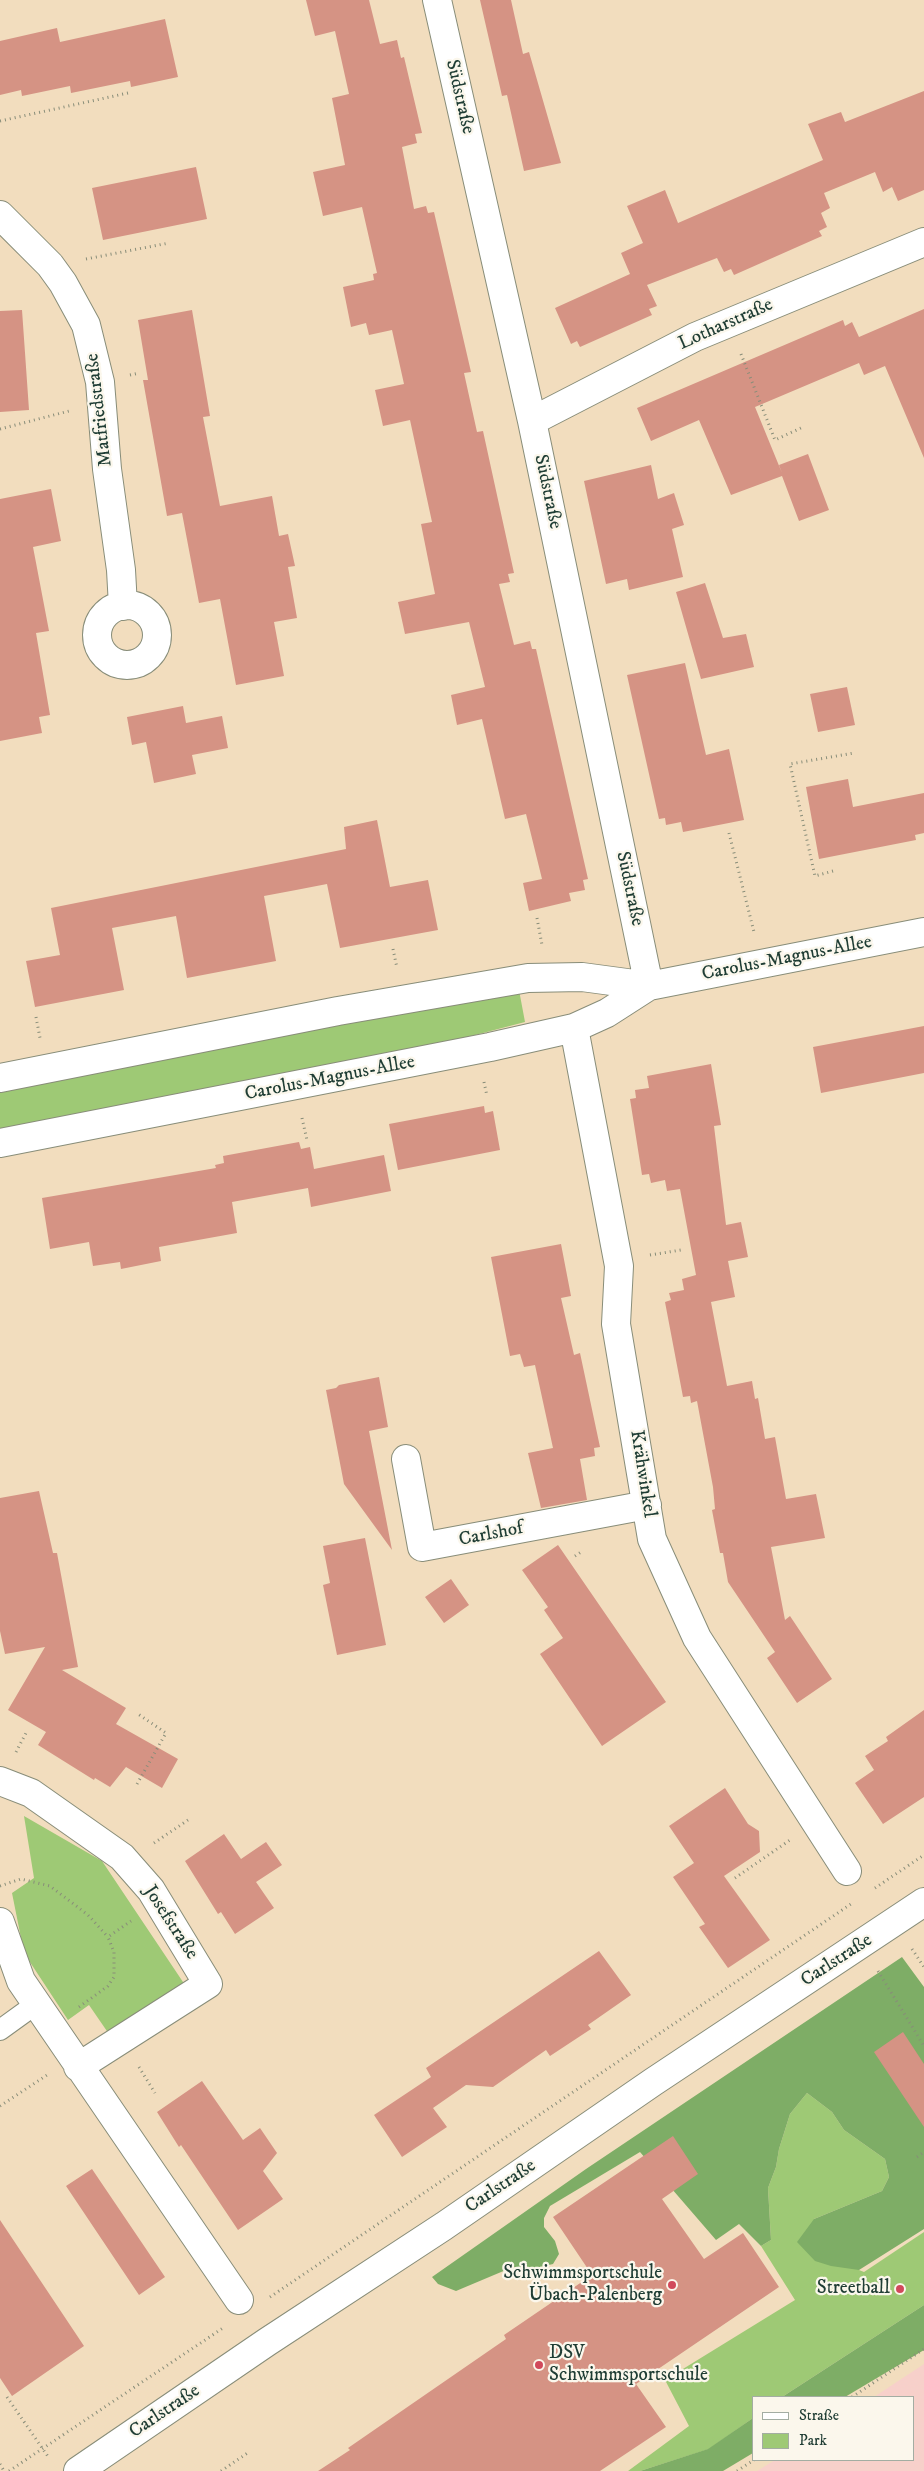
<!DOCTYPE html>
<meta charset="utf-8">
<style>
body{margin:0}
#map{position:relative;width:924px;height:2471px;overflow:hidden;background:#f2ddbe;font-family:"IM FELL DW Pica",serif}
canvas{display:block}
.legend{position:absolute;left:752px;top:2396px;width:162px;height:65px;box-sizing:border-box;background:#fbf7ec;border:1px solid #a3ada2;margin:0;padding:6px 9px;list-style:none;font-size:15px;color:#1f3d34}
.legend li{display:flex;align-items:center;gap:10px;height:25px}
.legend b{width:25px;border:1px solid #a3ada2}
</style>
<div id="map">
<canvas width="924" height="2471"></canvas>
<ul class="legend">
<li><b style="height:6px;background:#fff"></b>Straße</li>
<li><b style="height:14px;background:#9ec975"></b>Park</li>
</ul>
</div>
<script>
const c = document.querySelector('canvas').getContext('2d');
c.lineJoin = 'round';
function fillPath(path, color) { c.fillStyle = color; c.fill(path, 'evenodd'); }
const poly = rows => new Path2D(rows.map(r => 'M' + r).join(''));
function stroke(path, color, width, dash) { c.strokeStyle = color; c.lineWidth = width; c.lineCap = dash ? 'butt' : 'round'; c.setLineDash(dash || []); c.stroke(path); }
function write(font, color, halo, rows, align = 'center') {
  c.font = font + ' "IM FELL DW Pica",serif'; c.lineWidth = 4.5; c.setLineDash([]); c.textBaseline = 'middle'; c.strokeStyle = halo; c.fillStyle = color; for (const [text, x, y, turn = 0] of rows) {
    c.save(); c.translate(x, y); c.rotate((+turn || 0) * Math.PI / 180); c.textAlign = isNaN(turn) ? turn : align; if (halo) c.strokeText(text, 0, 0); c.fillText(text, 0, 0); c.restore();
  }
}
fillPath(poly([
 [924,2364,924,2471,757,2471,775,2460,913,2460,913,2397,874,2397]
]), '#f7d0ca');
fillPath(poly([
 [519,990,525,1022,456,1040,0,1130,0,1089],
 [24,1816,102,1861,185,1985,111,2037,89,2005,68,2020,24,1953,12,1893,34,1878],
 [807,2093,832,2112,844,2130,885,2159,889,2177,882,2191,814,2219,859,2270,864,2272,924,2232,924,2305,782,2397,753,2397,753,2418,709,2449,640,2471,628,2471,689,2426,665,2380,795,2300,761,2246,771,2240,768,2188,776,2167,779,2149,790,2114]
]), '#9ec975');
fillPath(poly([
 [902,1957,924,1987,924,2229,859,2270,831,2266,815,2261,797,2242,814,2219,882,2191,889,2177,885,2159,844,2130,832,2112,807,2093,790,2114,779,2149,776,2167,768,2188,771,2240,761,2246,739,2224,716,2240,640,2152,550,2206,544,2218,544,2227,555,2241,559,2254,553,2264,536,2268,513,2267,456,2291,438,2284,432,2277,586,2169],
 [924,2305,924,2350,845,2397,782,2397],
 [753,2418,753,2453,723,2471,640,2471,708,2449]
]), '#7ead66');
fillPath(poly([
 [306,0,369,0,380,44,397,40,401,58,404,57,422,133,415,134,417,143,402,147,414,209,426,206,428,213,434,212,471,372,464,373,477,432,483,431,514,573,508,574,510,582,499,584,514,645,530,641,532,649,536,649,588,879,583,880,585,890,569,893,571,901,529,911,523,883,542,879,526,814,505,819,482,719,457,725,451,695,485,687,469,622,405,634,398,602,435,594,421,524,432,522,410,420,383,426,375,390,404,384,392,330,369,335,366,323,351,327,343,287,374,280,373,274,377,273,362,207,323,216,313,172,345,165,332,98,349,94,335,31,315,36],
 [480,0,511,0,523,54,529,52,561,163,524,171,507,95,502,96],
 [165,19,178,77,131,87,130,81,71,93,70,86,22,96,21,90,0,95,0,41,57,28,60,42],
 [924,91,924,190,898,201,892,187,883,192,875,172,824,193,830,208,821,213,827,227,819,231,822,236,734,275,731,269,724,272,717,258,647,285,657,306,649,309,652,315,580,347,577,341,571,344,555,308,630,274,621,253,643,243,627,206,665,190,678,223,823,160,808,124,841,112,845,122],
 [196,167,207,219,103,240,92,188],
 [924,309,924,458,885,366,864,375,859,363,755,407,782,473,779,465,808,454,829,510,799,521,782,476,731,495,699,420,651,441,637,408,843,320,845,326,852,322,859,337],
 [22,310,29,410,0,412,0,311],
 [192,310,210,416,203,417,220,506,272,496,279,536,288,534,295,566,288,567,297,618,274,622,284,676,236,685,220,599,199,603,182,513,167,516,143,380,148,380,138,320],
 [651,465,658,499,674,493,684,525,672,529,683,577,629,590,627,579,606,584,584,481],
 [51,489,61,541,33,547,49,631,36,633,50,715,39,717,42,733,0,741,0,499],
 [705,583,723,638,746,634,754,667,701,679,676,592],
 [685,663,706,755,729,749,744,820,683,832,681,822,666,825,665,818,659,819,627,675],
 [847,687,855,725,818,732,810,694],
 [183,706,186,723,222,716,228,748,192,755,196,774,154,783,146,742,132,745,127,717],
 [848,779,853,807,924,793,924,833,915,835,916,840,819,859,806,787],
 [377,820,390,887,428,880,438,930,340,948,327,884,296,890,264,896,276,961,187,978,176,916,112,928,124,990,35,1007,26,961,60,955,51,908,346,849,344,827],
 [924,1026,924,1073,821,1093,813,1047],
 [711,1064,721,1125,714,1126,726,1225,741,1222,748,1257,728,1261,735,1297,711,1302,727,1386,752,1381,755,1399,758,1398,765,1439,775,1437,786,1499,816,1494,825,1538,771,1547,785,1620,790,1616,832,1679,797,1703,767,1658,775,1652,728,1582,723,1553,720,1553,712,1510,715,1509,713,1487,697,1401,691,1403,690,1396,683,1397,665,1302,671,1300,669,1293,684,1290,682,1279,696,1275,680,1189,667,1191,665,1180,651,1183,649,1174,642,1175,630,1099,636,1098,635,1090,649,1088,647,1076],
 [484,1106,485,1113,493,1111,500,1150,398,1170,389,1124],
 [299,1142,301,1149,310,1147,314,1169,384,1155,391,1191,311,1207,308,1188,232,1202,237,1233,159,1247,161,1261,121,1269,120,1262,93,1266,89,1242,50,1249,42,1198,216,1168,215,1165,224,1163,223,1156],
 [561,1244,571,1296,561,1298,574,1355,580,1353,600,1447,594,1448,595,1456,580,1459,587,1500,541,1508,528,1453,553,1448,535,1365,524,1367,520,1354,510,1356,491,1257],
 [379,1377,388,1427,369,1431,392,1550,344,1484,326,1390,336,1388,339,1385],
 [39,1491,53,1553,57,1553,78,1667,62,1670,126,1708,116,1724,178,1759,162,1788,126,1767,110,1787,95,1778,94,1780,38,1745,46,1732,8,1710,45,1647,5,1654,0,1631,0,1498],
 [365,1538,386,1645,337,1655,323,1585,330,1583,323,1546],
 [558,1545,666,1702,602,1746,540,1654,563,1638,544,1610,548,1607,522,1570],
 [451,1579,469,1605,444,1623,425,1597],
 [924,1710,924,1797,883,1824,855,1783,874,1770,865,1756,888,1741,886,1737],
 [725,1788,748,1824,759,1831,760,1852,724,1876,770,1940,728,1968,699,1927,705,1924,673,1877,694,1863,669,1826],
 [224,1834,241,1859,266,1842,282,1865,256,1882,274,1908,235,1934,221,1912,218,1914,185,1861],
 [599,1951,631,1995,588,2025,591,2029,550,2056,546,2050,493,2087,466,2085,433,2108,447,2127,402,2157,374,2115,431,2077,426,2068],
 [903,2032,924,2064,924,2127,874,2052],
 [202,2081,243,2140,260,2128,277,2153,263,2171,283,2199,238,2230,181,2145,179,2147,157,2112],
 [673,2136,698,2174,662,2199,704,2259,743,2233,779,2287,636,2384,666,2427,600,2471,318,2471,350,2450,348,2448,506,2339,504,2335,592,2275,553,2217],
 [92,2169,165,2277,139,2295,66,2186],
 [0,2220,84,2346,12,2396,0,2378]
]), '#d59384');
const service = poly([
 [0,2030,36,2004]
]);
const minor = poly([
 [437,0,532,421,649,986],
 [0,215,50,265,63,283,86,325,100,382,107,469,121,570,123,606],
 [532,421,695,337,924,242],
 '97 635a30 30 0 1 1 60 0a30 30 0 1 1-60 0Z',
 [574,1028,619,1266,616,1324,652,1539,697,1638,847,1871],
 [0,1078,338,1011,528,978,582,977,649,986,924,932],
 [0,1143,490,1047,574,1028,607,1013,649,986],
 [406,1459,422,1547,647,1505],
 [0,1781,31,1793,122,1857,151,1890,208,1984,78,2067],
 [0,1922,21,1981,239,2300]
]);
const secondary = poly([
 [78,2471,267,2342,444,2226,653,2082,924,1902]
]);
stroke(service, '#888d79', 22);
stroke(minor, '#888d79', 30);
stroke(secondary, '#888d79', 30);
stroke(poly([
 [0,121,128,93],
 [86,259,169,243],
 [741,354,775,440,803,427],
 [130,375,139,373],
 [0,429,69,411],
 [729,833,754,932],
 [833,871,815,876,790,764,854,753],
 [537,918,542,945],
 [393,949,397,968],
 [36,1017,40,1038],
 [484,1082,487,1096],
 [302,1118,307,1140],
 [650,1255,681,1250],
 [575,1556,581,1552],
 [16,1752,26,1733],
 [137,1784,166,1733,138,1714],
 [154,1843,191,1818],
 [735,1878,790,1840],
 [0,1886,21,1879,50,1886,88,1915,108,1937],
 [875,1888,924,1855],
 [912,1949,924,1967],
 [878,1971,924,2046],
 [79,2007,108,1986,114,1977,114,1952,108,1937,131,1921],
 [139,2067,155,2093],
 [0,2106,47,2075],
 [917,2157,924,2152],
 [270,2297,851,1904],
 [7,2397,49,2458],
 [852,2397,924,2349],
 [0,2464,4,2471],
 [9,2471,223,2328],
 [221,2471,249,2452],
 [737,2471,754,2460]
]), '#888d79', 3, [1, 4]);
stroke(service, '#fff', 20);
stroke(minor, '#fff', 28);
stroke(secondary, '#fff', 28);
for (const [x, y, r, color] of [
 [672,2285,5,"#d1495b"],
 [900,2289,5,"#d1495b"],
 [539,2365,5,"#d1495b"]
]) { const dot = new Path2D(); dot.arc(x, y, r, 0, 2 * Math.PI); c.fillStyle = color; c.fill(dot); stroke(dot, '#fbf7ec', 2); }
write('19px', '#1f3d34', '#fbf7ec', [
 ["Südstraße",459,97,77],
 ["Lotharstraße",726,325,-24],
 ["Matfriedstraße",100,410,-97],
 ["Südstraße",547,492,78],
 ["Südstraße",629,889,78],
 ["Carolus-Magnus-Allee",787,959,-11],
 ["Carolus-Magnus-Allee",330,1079,-11],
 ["Krähwinkel",642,1474,81],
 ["Carlshof",491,1535,-11],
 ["Josefstraße",170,1923,57],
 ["Carlstraße",837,1961,-33],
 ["Carlstraße",501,2187,-34],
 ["Carlstraße",165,2412,-34]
]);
write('19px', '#1f3d34', '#fbf7ec', [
 ["Schwimmsportschule",662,2274],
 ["Übach-Palenberg",662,2296],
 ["Streetball",890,2289],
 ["DSV",549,2354,"left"],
 ["Schwimmsportschule",549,2376,"left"]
], 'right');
</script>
